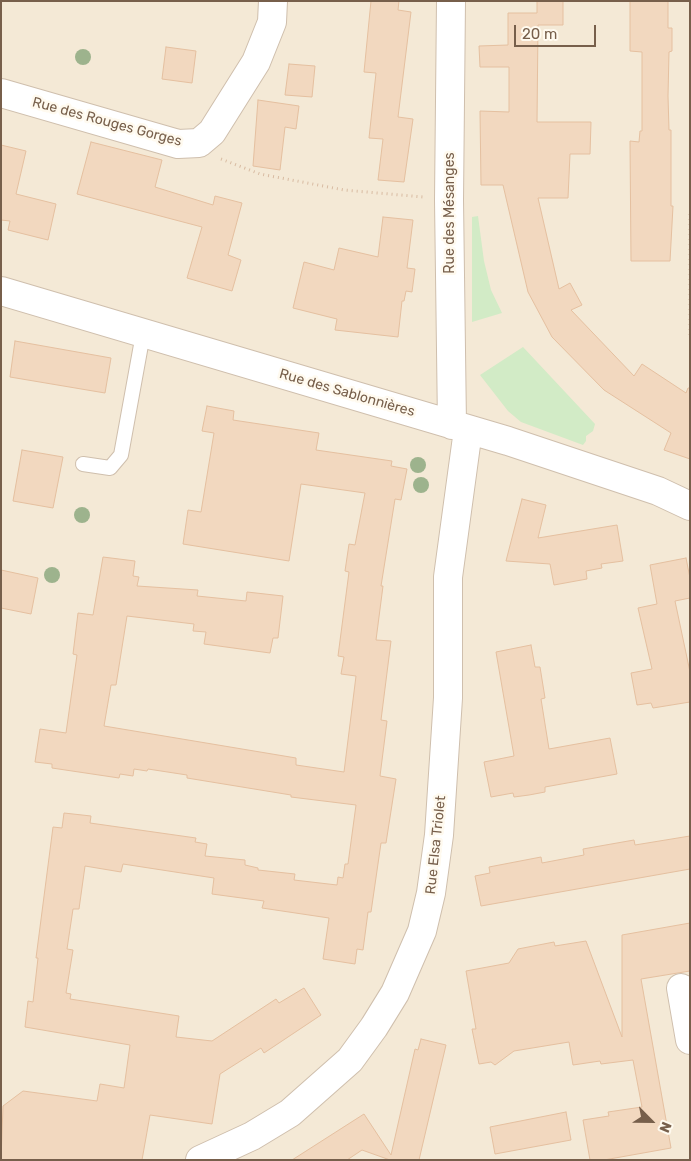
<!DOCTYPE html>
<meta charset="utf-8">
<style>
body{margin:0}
#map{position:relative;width:691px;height:1161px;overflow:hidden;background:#fdf6e8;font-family:Rubik,sans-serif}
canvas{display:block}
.frame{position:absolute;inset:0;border:2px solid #775f4b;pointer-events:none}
.north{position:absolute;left:626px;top:1096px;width:50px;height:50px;-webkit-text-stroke:4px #fffaef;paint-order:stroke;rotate:113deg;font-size:14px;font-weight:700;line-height:20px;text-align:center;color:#775f4b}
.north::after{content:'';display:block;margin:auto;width:18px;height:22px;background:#775f4b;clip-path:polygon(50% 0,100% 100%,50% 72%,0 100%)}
.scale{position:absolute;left:514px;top:25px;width:82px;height:22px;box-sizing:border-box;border:2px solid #775f4b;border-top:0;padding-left:6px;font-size:15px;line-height:18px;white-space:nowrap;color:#775f4b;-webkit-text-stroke:4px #fffaef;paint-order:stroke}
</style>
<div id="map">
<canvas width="691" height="1161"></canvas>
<div class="frame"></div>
<div class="north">N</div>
<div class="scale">20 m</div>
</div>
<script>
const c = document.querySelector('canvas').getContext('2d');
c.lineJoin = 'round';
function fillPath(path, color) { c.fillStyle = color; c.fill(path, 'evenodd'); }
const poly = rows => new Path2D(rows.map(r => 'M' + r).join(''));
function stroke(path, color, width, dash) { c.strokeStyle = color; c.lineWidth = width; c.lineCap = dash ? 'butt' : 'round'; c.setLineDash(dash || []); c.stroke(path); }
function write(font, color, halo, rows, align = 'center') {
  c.font = font + ' Rubik,sans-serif'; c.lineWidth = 5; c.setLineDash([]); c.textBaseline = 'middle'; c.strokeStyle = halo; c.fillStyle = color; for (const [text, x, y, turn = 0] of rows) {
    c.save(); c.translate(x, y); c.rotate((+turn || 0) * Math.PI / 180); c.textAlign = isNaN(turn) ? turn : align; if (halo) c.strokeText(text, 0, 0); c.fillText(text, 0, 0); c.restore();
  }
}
fillPath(poly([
 [1,1,690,1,690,1160,1,1160]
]), '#f4e9d6');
fillPath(poly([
 [478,216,484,261,491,290,502,313,472,322,472,217],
 [523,347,595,424,593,431,586,436,586,441,583,445,521,422,508,411,480,375]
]), '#d2ebc6');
const building = poly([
 [371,1,399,1,398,10,411,12,398,117,413,119,404,182,378,180,383,139,369,138,376,73,364,72,371,1],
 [537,1,563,1,563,25,538,25,537,122,591,122,590,154,570,154,568,198,538,198,559,289,570,283,582,305,571,310,634,376,642,364,686,393,688,388,690,388,690,459,664,450,671,433,604,390,552,337,528,292,503,185,481,185,480,111,509,112,509,67,480,67,479,46,508,45,508,13,537,13,537,1],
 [630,1,668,1,668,28,672,28,672,51,669,52,668,96,669,130,671,130,671,206,673,206,670,261,631,261,630,141,639,142,640,131,642,131,642,52,630,51,630,1],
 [166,47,196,51,192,83,162,79,166,47],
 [289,64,315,66,312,97,285,95,289,64],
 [258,100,299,106,296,129,285,127,280,170,253,166,258,100],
 [91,142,162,160,155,187,213,205,215,196,242,203,228,255,241,260,232,291,187,278,202,227,77,194,91,142],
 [1,145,26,151,16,194,56,204,48,240,8,230,10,221,1,220,1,145],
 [383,217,413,220,407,268,415,269,412,292,406,291,404,301,402,301,398,337,335,330,337,319,293,308,304,262,334,270,339,248,378,257,383,217],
 [15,341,111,358,105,393,10,377,15,341],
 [207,406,234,411,233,420,319,433,316,450,392,461,391,466,407,469,401,500,395,499,381,586,383,586,376,640,391,641,381,720,387,721,380,776,396,779,386,843,381,843,371,912,368,912,363,950,357,949,355,964,323,959,329,918,262,908,264,901,212,894,214,878,123,864,121,872,85,866,79,909,73,909,67,949,73,950,66,993,71,994,70,999,179,1016,176,1037,212,1041,276,999,279,1003,304,988,321,1015,264,1053,261,1048,220,1074,212,1124,150,1115,142,1160,1,1160,3,1106,23,1091,97,1101,100,1084,124,1088,130,1045,25,1027,28,1001,33,1002,38,958,36,958,53,827,62,828,64,813,91,816,90,823,196,838,195,842,207,844,205,856,245,860,245,865,258,868,258,870,295,874,294,880,337,885,338,877,343,878,345,864,348,864,356,805,291,797,291,795,187,778,187,775,148,769,147,771,134,769,133,776,120,774,119,778,52,768,52,764,35,762,40,729,66,733,77,655,73,654,78,613,93,615,103,557,135,561,133,576,139,577,137,586,198,590,197,596,246,601,247,592,283,596,278,638,273,638,270,653,204,644,206,632,193,631,194,624,127,616,116,685,111,685,104,726,296,758,296,765,344,772,356,676,341,674,344,657,338,656,349,572,345,571,349,544,355,545,365,493,301,484,289,561,183,544,188,510,201,512,214,433,202,431,207,406],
 [22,450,63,457,53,508,13,501,22,450],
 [522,499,546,505,538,538,617,525,623,561,601,564,602,568,586,571,587,579,554,585,550,564,506,561,522,499],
 [686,558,690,578,690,598,675,601,690,672,690,702,653,708,651,703,637,705,631,673,652,669,638,608,657,604,650,565,686,558],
 [1,570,38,578,31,614,1,608,1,570],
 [531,645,535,667,540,667,545,698,541,699,549,749,610,738,617,774,545,787,545,792,529,795,514,797,513,793,491,797,484,762,514,756,496,652,531,645],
 [690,836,690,869,481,906,475,876,490,873,489,867,541,857,542,863,584,855,583,849,634,840,635,845,690,836],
 [690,923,690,971,641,979,671,1148,604,1160,590,1160,583,1120,609,1116,608,1112,642,1107,633,1060,601,1064,600,1061,573,1065,569,1042,514,1051,495,1065,491,1062,479,1064,472,1029,476,1029,466,971,509,963,518,949,554,942,555,946,586,941,622,1037,622,935,690,923],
 [421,1039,446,1045,419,1160,390,1160,362,1150,347,1160,292,1160,364,1114,391,1155,415,1049,418,1050,421,1039],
 [566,1112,571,1140,495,1154,490,1127,566,1112]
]);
fillPath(building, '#f2d8bf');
stroke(building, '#e5c0a0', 1);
const service = poly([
 [83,464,110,468,121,455,143,334]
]);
const minor = poly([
 [451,1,449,200,452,425],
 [1,93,178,144,199,143,212,132,256,62,272,22,273,1],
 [1,291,508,441,658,491,690,506],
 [681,988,690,1040],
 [200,1160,252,1136,290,1113,350,1060,374,1027,395,993,422,931,431,893,439,835,448,698,448,577,468,430]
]);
stroke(service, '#cfbfad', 16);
stroke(minor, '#cfbfad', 30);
stroke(poly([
 [221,159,260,174,344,190,423,197],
 [690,214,690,338]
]), '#d8bba2', 3, [1, 4]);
stroke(service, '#fff', 14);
stroke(minor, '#fff', 28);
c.fillStyle = '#9db38d';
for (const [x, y] of [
 [83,57],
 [418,465],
 [421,485],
 [82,515],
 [52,575]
]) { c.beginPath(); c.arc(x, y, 8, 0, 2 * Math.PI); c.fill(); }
write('14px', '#775f4b', '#fffaef', [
 ["Rue des Rouges Gorges",107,122,15],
 ["Rue des Mésanges",450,213,-90],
 ["Rue des Sablonnières",347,393,16],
 ["Rue Elsa Triolet",436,845,-84]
]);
</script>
